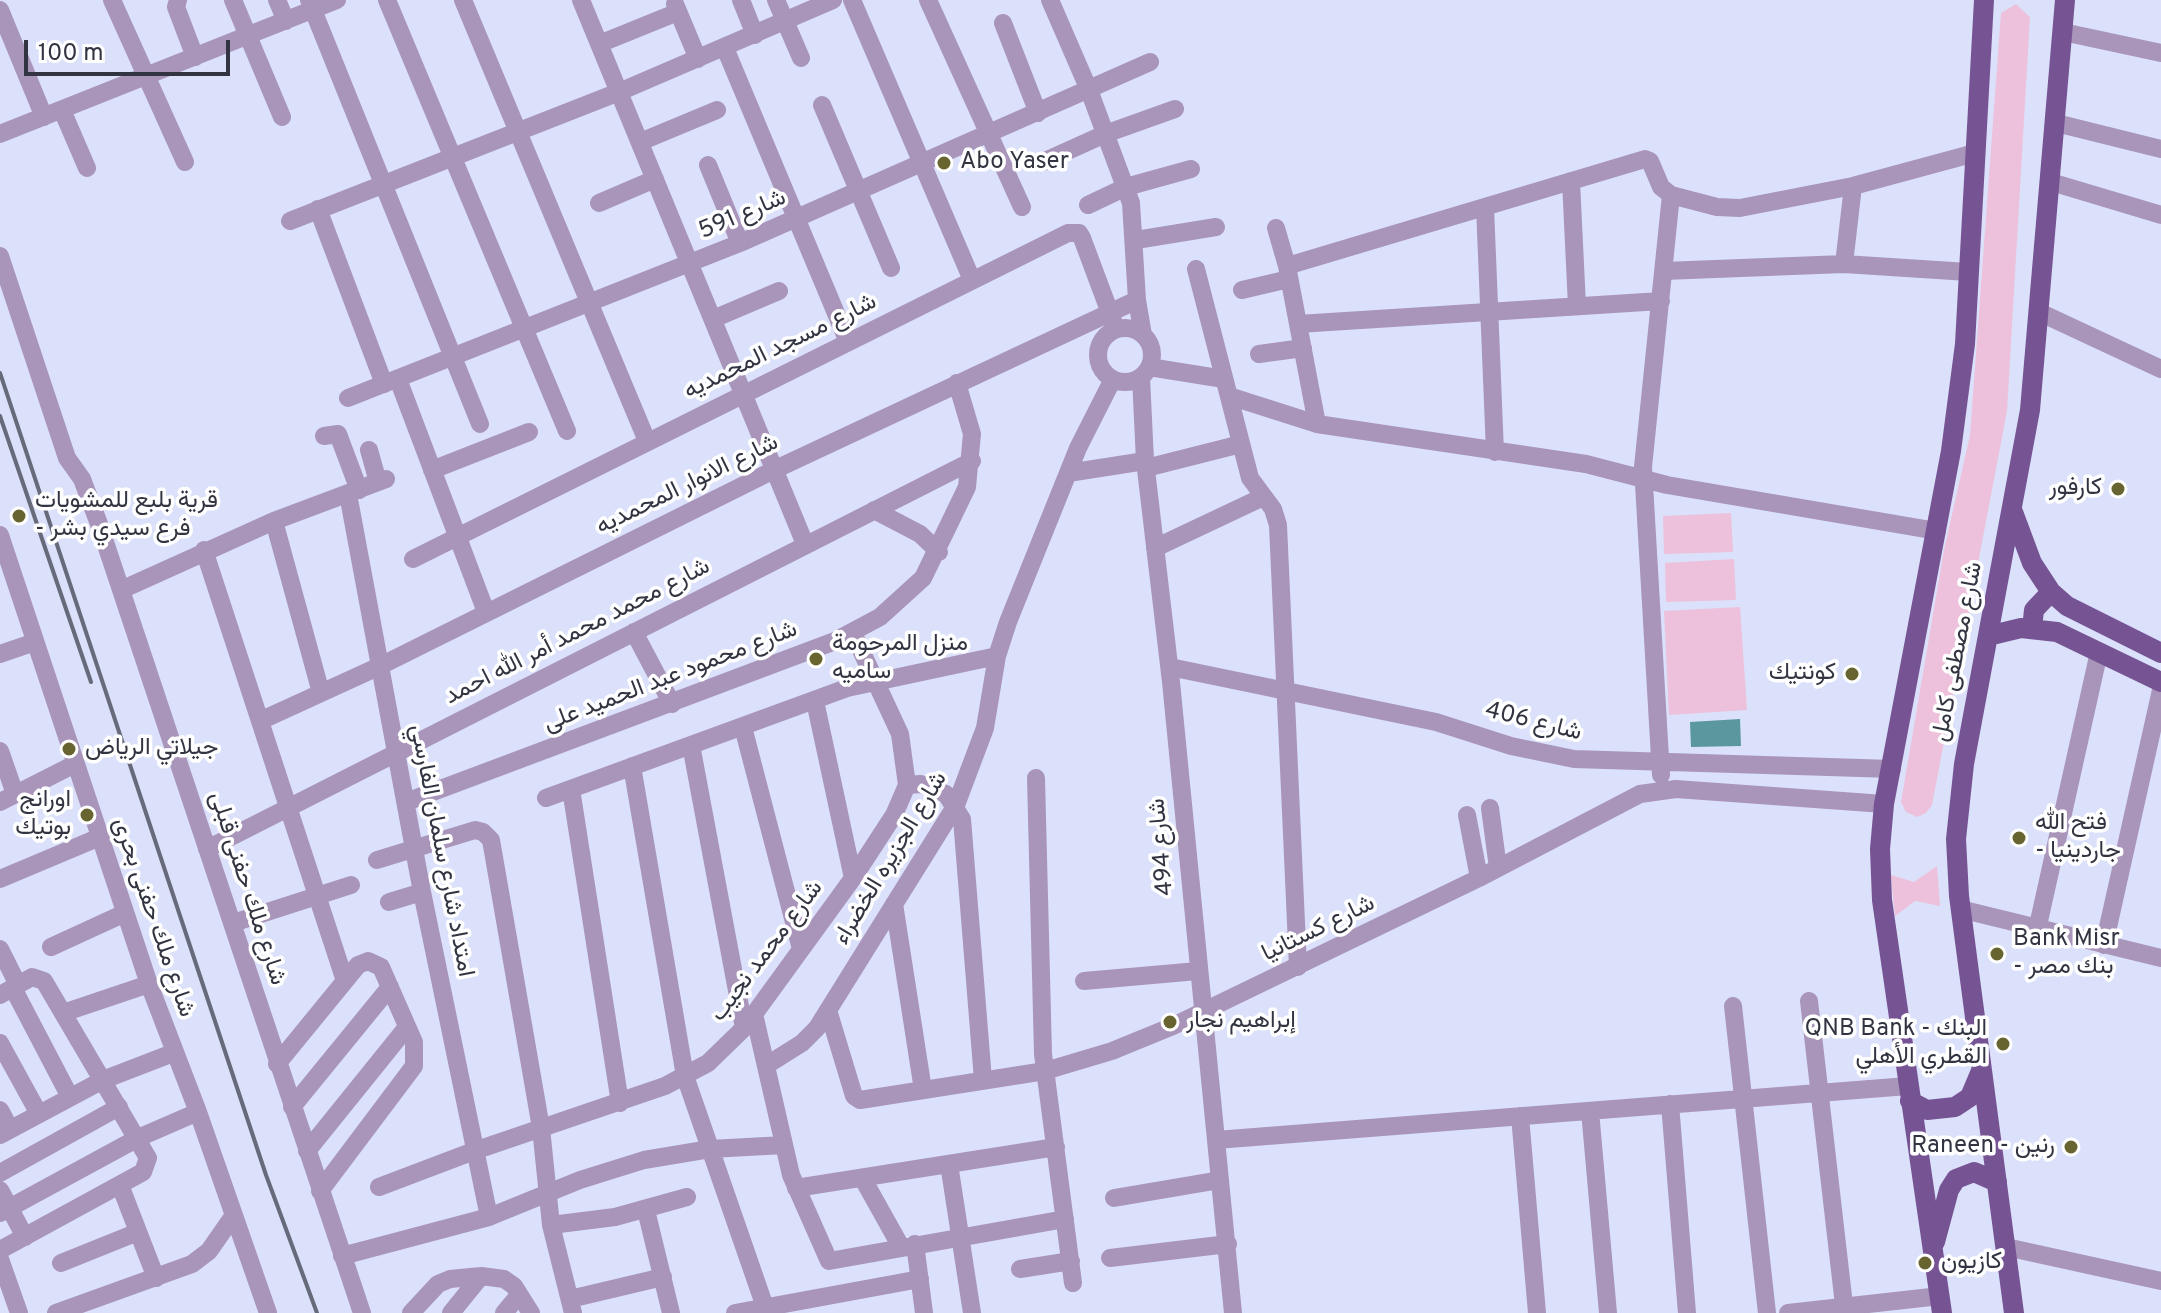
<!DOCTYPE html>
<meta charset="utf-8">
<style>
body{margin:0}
#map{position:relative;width:2161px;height:1313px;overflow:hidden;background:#dbe1fa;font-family:Overpass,sans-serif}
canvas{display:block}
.scale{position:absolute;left:24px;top:40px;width:206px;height:36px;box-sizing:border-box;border:4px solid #323541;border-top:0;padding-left:10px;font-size:24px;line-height:28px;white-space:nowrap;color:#323541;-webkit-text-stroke:6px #fff;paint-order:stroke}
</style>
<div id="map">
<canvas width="2161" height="1313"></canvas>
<div class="scale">100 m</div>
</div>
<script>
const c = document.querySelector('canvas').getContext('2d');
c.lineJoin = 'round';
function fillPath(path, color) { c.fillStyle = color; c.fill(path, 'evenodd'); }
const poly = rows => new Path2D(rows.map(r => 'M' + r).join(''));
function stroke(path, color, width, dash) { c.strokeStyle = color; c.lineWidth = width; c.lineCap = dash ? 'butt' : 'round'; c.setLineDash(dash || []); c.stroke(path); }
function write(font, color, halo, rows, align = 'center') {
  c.font = font + ' Overpass,Vazirmatn,sans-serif'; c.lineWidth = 7; c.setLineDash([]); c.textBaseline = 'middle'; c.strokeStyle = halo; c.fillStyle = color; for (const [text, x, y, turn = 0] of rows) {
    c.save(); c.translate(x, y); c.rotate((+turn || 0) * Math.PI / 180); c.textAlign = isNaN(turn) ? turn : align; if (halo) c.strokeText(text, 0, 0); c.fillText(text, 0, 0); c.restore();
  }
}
fillPath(poly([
 [2016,4,2030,17,2007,411,1932,805,1926,813,1917,817,1906,812,1901,802,1944,550,1970,435,2001,13],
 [1731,513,1733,552,1664,554,1663,516],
 [1734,559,1736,600,1666,602,1665,563],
 [1740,607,1747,710,1669,715,1664,611],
 [1937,866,1940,906,1915,901,1895,916,1891,875,1914,882]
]), '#edc1db');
fillPath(poly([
 [1740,719,1741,746,1691,747,1690,722]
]), '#5a979f');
stroke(poly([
 [112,0,185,162],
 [178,0,176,7,195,57],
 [233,0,282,117],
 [277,0,286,21],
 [309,0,480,424],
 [387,0,567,431],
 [463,0,647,441],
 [581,0,805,544],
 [741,0,755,35],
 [776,0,801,58],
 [852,0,972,280],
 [928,0,1022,207],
 [1050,0,1089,90,1131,203,1137,300,1143,335],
 [675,4,698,59],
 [0,10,44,117],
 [1003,23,1038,113],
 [2063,32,2161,53],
 [599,44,678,12],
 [725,48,848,342],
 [822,105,891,268],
 [62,110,87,168],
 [2056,123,2161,149],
 [0,134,337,0],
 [640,142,717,110],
 [1043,162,1105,134,1175,109],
 [708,165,740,243],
 [1571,181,1577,306],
 [2051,182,2161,215],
 [599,203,655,179],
 [1088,205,1126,187,1191,169],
 [1485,207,1495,452],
 [318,209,384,384],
 [290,221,619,92,833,0],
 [1276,228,1287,266,1317,424],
 [1136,240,1216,227],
 [0,256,67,458,82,479,99,524,362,1313],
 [1844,264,1853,186],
 [1287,266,1645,159,1650,161,1661,187,1671,195,1717,207,1740,208,1853,186,1975,153],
 [1196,269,1250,478,1273,509,1278,525,1298,967],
 [1664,271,1844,264,1968,272],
 [1242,290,1289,279],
 [2041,313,2161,369],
 [713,319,779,291],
 [1298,324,1661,301],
 '1098 355a27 27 0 1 1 54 0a27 27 0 1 1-54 0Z',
 [1259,354,1303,348],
 [1149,367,1224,379],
 [1141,377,1145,461,1171,682,1233,1313],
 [398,379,486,612],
 [1229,396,1317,424,1586,464,1667,485,1937,531],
 [348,398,740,243,1150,62],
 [324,436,338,434,359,490],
 [369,450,378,482],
 [1146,468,1241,444],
 [432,470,529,432],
 [1068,473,1145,461],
 [348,494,422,892,489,1217],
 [874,510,920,534,939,552],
 [274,521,321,693],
 [0,535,149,984,198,1112,268,1313],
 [1155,548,1263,497],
 [204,550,345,981],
 [413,559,1068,233,1079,233,1082,238,1116,329],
 [121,590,274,521,386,479],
 [634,632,672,704],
 [0,654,35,642],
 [1170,667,1436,722,1511,746,1574,759,1892,769],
 [815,701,853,878],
 [262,720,380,666,776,469,1137,300],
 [743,727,801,949],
 [691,745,744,1028],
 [0,751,15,794],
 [632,766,685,1076,765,1307],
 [1661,775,1643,467,1671,195],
 [1036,778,1043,1054,1073,1283],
 [907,785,921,784,946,794,962,819,983,1080],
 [571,789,620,1103],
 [546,798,847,688,997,656],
 [0,802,75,764],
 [406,802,835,641,880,617,923,578,967,487,972,434,957,383],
 [1490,808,1498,868],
 [1467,815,1479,878],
 [207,849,972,461],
 [377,860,475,830,483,832,491,840,541,1128,551,1225,573,1313],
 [0,879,100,837],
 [389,902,422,892],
 [894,904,923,1090],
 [1960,909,2161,958],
 [233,923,351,885],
 [2037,930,2099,652],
 [2104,945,2161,690],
 [51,947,125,913],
 [0,949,18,985],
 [1084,981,1198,971],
 [13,988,70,1097],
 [0,995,32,977,44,981,148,1158,143,1172,0,1250],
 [1809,1001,1844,1305],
 [1733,1006,1767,1313],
 [828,1010,854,1096,860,1100,1045,1071,1112,1051,1173,1026,1479,878,1640,794,1676,789,1884,804],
 [63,1013,149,984],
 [754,1014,791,1175,829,1261,1065,1219],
 [0,1043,39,1114],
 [277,1064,358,965,368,961,381,967,414,1042,414,1066,320,1191],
 [767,1065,802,1043,817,1028,956,805,985,728,997,656,1008,622,1078,448,1113,379],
 [1670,1104,1687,1313],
 [292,1107,390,987],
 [0,1110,10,1129],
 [1590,1111,1608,1313],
 [1520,1116,1537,1313],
 [0,1135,103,1080,173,1053],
 [1216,1140,1908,1086],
 [307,1151,407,1027],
 [949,1164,972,1313],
 [0,1173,119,1107],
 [863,1179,901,1247],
 [120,1185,156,1278],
 [379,1187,474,1151,665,1086,708,1063,744,1028,853,878,894,815,907,785,900,734,853,633],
 [796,1188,1056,1147],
 [0,1190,25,1237],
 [1114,1198,1220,1180],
 [646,1210,671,1313],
 [0,1213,138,1138,198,1112],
 [551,1225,615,1217,687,1197],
 [915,1244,924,1313],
 [2006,1247,2161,1281],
 [342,1256,489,1217,580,1180,644,1160,710,1149,784,1145],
 [1110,1258,1228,1244],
 [0,1259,19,1313],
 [61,1263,138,1232],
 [1020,1269,1071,1261],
 [570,1299,663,1277],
 [56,1313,192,1264,209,1251,234,1215],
 [411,1313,438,1284,450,1279,481,1276,504,1279,514,1286,531,1313],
 [451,1313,481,1276],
 [504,1313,519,1295],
 [735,1313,920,1279],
 [1788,1313,1940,1296]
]), '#a895b9', 18);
stroke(poly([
 [2013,512,2032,563,2051,592,2067,606,2161,653],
 [2032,628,2034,610,2051,592],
 [1988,636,2021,628,2057,632,2161,682],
 [1910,1101,1927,1110,1955,1107,1970,1097,1981,1071],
 [1935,1242,1949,1190,1956,1179,1974,1172,1997,1182],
 [1942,1313,1882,900,1880,849,1884,804,1951,451,1965,344,1984,0],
 [2014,1313,1959,896,1956,839,1964,764,2030,410,2065,0]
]), '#765494', 20);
stroke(poly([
 [0,373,266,1175,317,1313],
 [0,416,91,682]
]), '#666a7a', 4);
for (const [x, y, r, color] of [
 [944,163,8,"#676430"],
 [2118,489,8,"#676430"],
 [19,516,8,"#676430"],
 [816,659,8,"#676430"],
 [1852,674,8,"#676430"],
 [69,749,8,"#676430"],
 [87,815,8,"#676430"],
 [2019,838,8,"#676430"],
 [1997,954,8,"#676430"],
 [1170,1022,8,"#676430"],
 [2003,1044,8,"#676430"],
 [2071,1147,8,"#676430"],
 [1925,1263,8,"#676430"]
]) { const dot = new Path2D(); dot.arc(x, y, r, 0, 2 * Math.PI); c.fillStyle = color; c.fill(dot); stroke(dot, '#fff', 3); }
write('24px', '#323541', '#fff', [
 ["Abo Yaser",960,163],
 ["كارفور",2102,489,"right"],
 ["قرية بلبع للمشويات",35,502],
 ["- فرع سيدي بشر",35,530],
 ["منزل المرحومة",832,645],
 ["ساميه",832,673],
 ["كونتيك",1836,674,"right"],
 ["جيلاتي الرياض",85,749],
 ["اورانج",71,801,"right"],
 ["بوتيك",71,829,"right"],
 ["فتح الله",2035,824],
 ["- جاردينيا",2035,852],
 ["Bank Misr",2013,940],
 ["- بنك مصر",2013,968],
 ["إبراهيم نجار",1186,1022],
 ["QNB Bank - البنك",1987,1030,"right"],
 ["القطري الأهلي",1987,1058,"right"],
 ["Raneen - رنين",2055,1147,"right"],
 ["كازيون",1941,1263]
], 'left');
write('24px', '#323541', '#fff', [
 ["شارع 591",743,216,-23],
 ["شارع مسجد المحمديه",781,348,-26],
 ["شارع الانوار المحمديه",688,486,-26],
 ["شارع محمد محمد أمر الله احمد",578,633,-27],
 ["شارع مصطفى كامل",1959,652,-79],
 ["شارع محمود عبد الحميد على",671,678,-21],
 ["شارع 406",1533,723,14],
 ["شارع 494",1163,847,-95],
 ["امتداد شارع سلمان الفارسي",440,851,79],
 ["شارع الجزيره الخضراء",892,859,-59],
 ["شارع ملك حفنى قبلى",246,889,72],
 ["شارع ملك حفنى بحرى",152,918,71],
 ["شارع كستانيا",1319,930,-26],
 ["شارع محمد نجيب",768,952,-53]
]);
</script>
